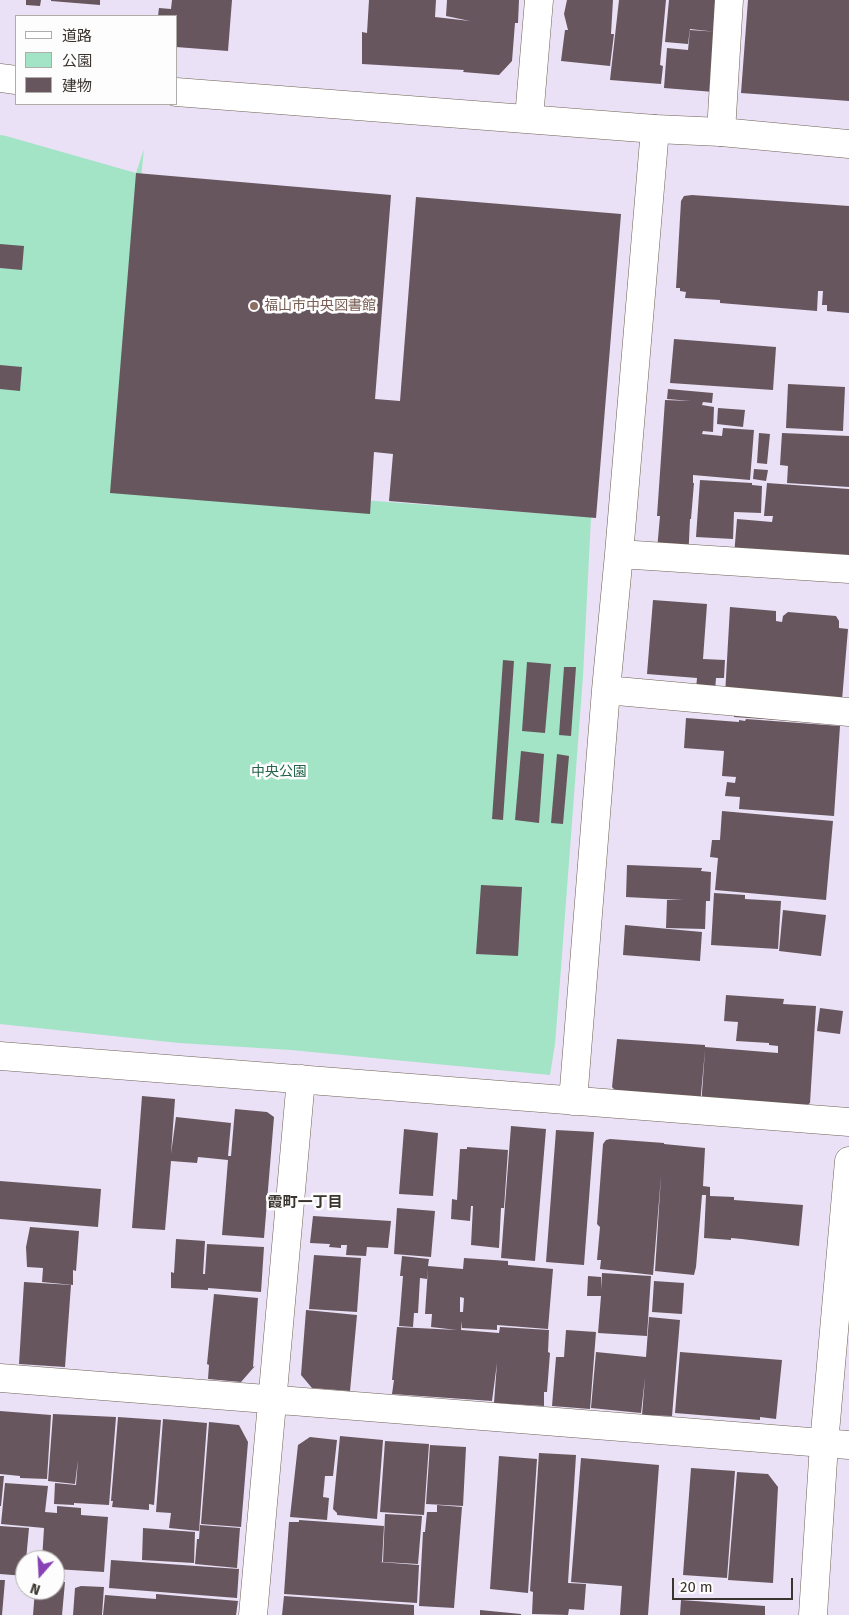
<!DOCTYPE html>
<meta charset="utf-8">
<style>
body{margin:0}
#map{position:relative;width:849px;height:1615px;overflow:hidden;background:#fceddc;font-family:"Fira Sans","Noto Sans JP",sans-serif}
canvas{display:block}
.legend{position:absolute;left:15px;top:15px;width:162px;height:90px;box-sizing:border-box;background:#fdfdfd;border:1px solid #afadaa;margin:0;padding:6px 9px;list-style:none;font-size:15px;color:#3a342e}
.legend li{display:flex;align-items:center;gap:10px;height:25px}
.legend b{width:25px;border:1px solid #afadaa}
.north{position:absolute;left:15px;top:1550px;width:50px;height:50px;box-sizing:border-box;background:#fdfdfd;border:1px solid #afadaa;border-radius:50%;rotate:199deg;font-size:14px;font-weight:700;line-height:20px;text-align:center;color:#3a342e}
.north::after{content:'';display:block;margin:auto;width:18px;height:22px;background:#8942b5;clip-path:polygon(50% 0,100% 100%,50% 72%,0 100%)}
.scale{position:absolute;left:672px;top:1578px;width:121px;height:22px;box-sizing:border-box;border:2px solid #3a342e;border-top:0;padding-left:6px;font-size:15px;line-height:18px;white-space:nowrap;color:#3a342e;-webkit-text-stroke:4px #fdfdfd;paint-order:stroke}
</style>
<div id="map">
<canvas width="849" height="1615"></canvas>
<ul class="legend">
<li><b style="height:6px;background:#fff"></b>道路</li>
<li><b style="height:14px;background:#a2e4c5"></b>公園</li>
<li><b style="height:14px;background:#68565f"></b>建物</li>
</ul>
<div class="north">N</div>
<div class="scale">20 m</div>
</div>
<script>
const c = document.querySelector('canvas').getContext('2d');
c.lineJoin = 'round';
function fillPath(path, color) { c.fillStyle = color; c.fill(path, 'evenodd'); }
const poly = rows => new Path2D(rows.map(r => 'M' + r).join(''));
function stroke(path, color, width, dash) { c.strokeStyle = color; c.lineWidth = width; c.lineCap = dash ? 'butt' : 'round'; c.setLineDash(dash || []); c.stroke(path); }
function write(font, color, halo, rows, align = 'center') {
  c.font = font + ' "Fira Sans","Noto Sans JP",sans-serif'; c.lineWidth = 5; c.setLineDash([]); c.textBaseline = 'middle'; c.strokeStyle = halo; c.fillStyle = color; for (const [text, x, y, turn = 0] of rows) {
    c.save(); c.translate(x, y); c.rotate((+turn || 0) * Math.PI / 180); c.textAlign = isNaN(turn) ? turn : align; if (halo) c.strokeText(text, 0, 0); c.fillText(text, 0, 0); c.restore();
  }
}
fillPath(poly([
 [0,0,849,0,849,1615,0,1615],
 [16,16,176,16,176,104,16,104],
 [25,1560,55,1560,55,1590,25,1590]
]), '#eae1f6');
fillPath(poly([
 [0,135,6,136,136,173,144,149,135,238,240,491,591,517,583,676,561,968,555,1044,550,1075,291,1050,179,1043,0,1024]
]), '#a2e4c5');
fillPath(poly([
 [26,0,41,0,40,6,26,5],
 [51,0,100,0,100,5,51,1],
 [172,0,232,0,228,51,176,47,176,16,158,16,159,8,171,9],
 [369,0,436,0,435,17,470,21,446,16,447,0,519,0,518,23,515,23,512,61,499,75,463,72,464,70,362,64,362,32,367,33],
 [567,0,613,0,611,34,614,34,610,66,561,61,565,30,568,30,564,14],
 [619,0,666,0,660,65,663,66,661,84,610,80],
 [669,0,719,0,717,32,690,29,688,44,665,42],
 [748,0,849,0,849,101,741,93],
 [690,30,719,32,714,92,664,88,667,48,688,50],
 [136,173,391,195,375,399,400,401,416,197,621,214,596,518,389,501,393,454,374,452,370,514,110,493],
 [692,195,849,206,849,313,827,311,827,305,822,305,823,291,818,291,817,311,720,303,720,300,685,298,686,292,680,291,680,288,676,288,681,201,684,196],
 [0,244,24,246,22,270,0,268],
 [674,339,776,347,773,390,670,383],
 [0,365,22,367,20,391,0,389],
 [788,384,845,387,843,431,786,428],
 [668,389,713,393,712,403,703,402,702,405,714,407,713,432,703,431,702,434,722,436,723,428,754,430,750,480,693,475,693,483,694,483,691,519,690,519,688,562,657,550,660,516,657,516,665,400,691,401,667,399],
 [718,408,745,410,743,427,717,424],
 [759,433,770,434,767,464,757,463],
 [782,433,849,436,849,487,787,483,788,466,780,465],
 [754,469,768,470,766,481,753,479],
 [700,480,752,483,752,485,762,486,761,513,734,512,733,539,696,537],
 [767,483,849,489,849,571,733,568,737,519,772,522,773,516,764,516],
 [653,600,707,604,703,659,725,660,724,678,716,678,715,691,696,689,697,678,647,674],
 [730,607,776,611,776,621,782,622,783,616,788,612,836,616,839,621,839,628,848,629,840,724,734,717,734,713,724,713],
 [503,660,514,661,503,820,492,819],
 [527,662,551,664,545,733,522,731],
 [564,667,576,667,571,736,559,735],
 [686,718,739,722,739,720,745,721,746,719,840,726,834,816,739,809,740,797,725,796,727,782,735,783,736,777,722,776,724,751,684,748],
 [521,751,544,754,539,823,515,820],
 [557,754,569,756,563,824,551,823],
 [722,811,833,821,826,900,715,890,718,858,710,857,712,840,720,840],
 [627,865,702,868,701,871,711,872,710,901,706,901,705,929,666,928,667,900,683,900,626,897],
 [481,885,522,887,518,956,476,954],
 [714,893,745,895,745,899,781,901,778,949,711,945],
 [783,910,826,915,821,956,779,951],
 [625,925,702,932,700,961,623,955],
 [726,995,784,999,783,1004,816,1006,810,1103,797,1113,701,1107,705,1050,700,1105,624,1100,612,1087,617,1039,705,1045,705,1047,778,1053,778,1046,769,1045,769,1043,736,1041,738,1022,724,1021],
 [820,1008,843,1011,840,1034,817,1031],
 [142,1096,175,1099,171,1154,176,1117,231,1123,228,1156,231,1156,235,1109,267,1112,274,1117,264,1238,222,1235,228,1160,198,1157,197,1163,171,1161,165,1230,132,1228],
 [511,1126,546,1129,535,1261,501,1258],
 [404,1129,438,1133,433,1196,399,1194],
 [556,1130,594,1132,584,1265,546,1262],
 [610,1139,664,1143,664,1144,705,1148,703,1186,710,1187,710,1196,734,1197,734,1200,803,1205,799,1246,742,1239,731,1238,731,1240,704,1238,706,1195,702,1195,696,1267,694,1275,655,1271,661,1176,653,1275,600,1269,601,1260,597,1260,600,1227,597,1224,603,1144,606,1140],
 [467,1147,508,1150,504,1208,501,1208,499,1248,471,1245,473,1206,471,1206,470,1221,451,1219,452,1199,457,1200,460,1149,467,1149],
 [0,1181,101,1189,98,1227,0,1219],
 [397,1208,435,1211,431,1257,394,1254],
 [313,1216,391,1221,388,1248,367,1247,366,1256,346,1255,347,1245,341,1245,341,1248,329,1247,330,1244,310,1243],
 [30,1227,79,1231,76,1271,73,1270,73,1285,42,1282,43,1268,27,1267,26,1247],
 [176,1239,205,1241,203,1274,205,1274,207,1244,264,1247,261,1292,208,1288,208,1290,171,1288,171,1272,174,1273],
 [314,1255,361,1258,357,1312,309,1309],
 [402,1256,429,1259,428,1266,463,1269,464,1258,508,1261,508,1265,553,1269,548,1329,497,1325,497,1330,462,1328,462,1321,461,1330,499,1333,500,1327,549,1330,548,1352,550,1353,547,1392,544,1392,544,1406,494,1403,497,1363,492,1401,392,1394,394,1380,392,1380,397,1327,457,1330,431,1327,432,1314,425,1314,428,1268,427,1279,420,1278,418,1313,414,1313,413,1327,399,1326,403,1276,400,1276],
 [460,1297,464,1298,463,1312,460,1312],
 [602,1273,651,1276,647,1336,598,1333,601,1296,587,1296,588,1276,601,1277,601,1290],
 [654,1281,684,1283,682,1314,652,1312],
 [24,1282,71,1285,65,1367,19,1364],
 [214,1294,258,1298,253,1367,255,1366,241,1382,208,1379,209,1365,207,1364],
 [306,1310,357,1315,350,1391,312,1388,301,1375],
 [649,1317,680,1320,672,1416,642,1415,645,1378,641,1413,591,1408,596,1352,646,1357],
 [566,1330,596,1332,590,1409,552,1406,556,1357,564,1357],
 [680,1352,782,1360,776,1419,760,1417,760,1420,675,1413],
 [0,1411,51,1415,47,1479,20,1478,20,1476,0,1474],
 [53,1414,116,1417,109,1505,74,1503,74,1505,54,1504,55,1483,76,1485,78,1460,75,1484,48,1481],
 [118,1417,161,1420,154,1505,149,1504,149,1510,112,1507,113,1501,111,1501],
 [163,1419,207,1423,199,1531,169,1528,171,1513,156,1512],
 [209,1422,239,1425,248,1442,241,1527,201,1524],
 [340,1436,383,1440,377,1519,337,1515,337,1513,333,1509],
 [310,1437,337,1440,333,1476,325,1476,323,1497,329,1498,327,1520,290,1517,298,1445],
 [385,1441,429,1444,424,1515,380,1512],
 [430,1445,466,1447,463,1506,426,1504],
 [539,1453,576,1455,568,1583,586,1584,584,1610,569,1609,568,1615,532,1614,533,1592,530,1591],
 [499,1456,537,1459,528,1593,490,1589],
 [581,1458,659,1465,648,1615,620,1615,622,1586,571,1582],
 [691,1468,735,1471,727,1578,683,1575],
 [737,1472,768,1474,778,1487,773,1583,728,1580],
 [0,1476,4,1476,1,1506,0,1506],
 [5,1483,48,1486,45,1512,57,1513,57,1506,81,1508,81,1515,108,1517,104,1572,55,1569,55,1560,42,1560,44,1528,1,1524],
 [437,1505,462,1507,454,1608,419,1606,423,1532,425,1532,427,1512,437,1512],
 [385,1514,422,1516,418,1564,383,1562],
 [299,1520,384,1526,382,1562,379,1562,419,1565,417,1603,284,1594,289,1522,299,1522],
 [200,1525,240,1528,237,1568,195,1564,197,1539,199,1539],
 [0,1526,29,1528,26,1560,25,1560,25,1576,0,1574],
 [143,1528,195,1532,194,1563,142,1560],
 [111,1560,239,1569,237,1598,109,1588],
 [0,1580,5,1580,2,1615,0,1615],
 [55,1581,65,1582,62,1615,33,1615,35,1590,55,1590],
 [81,1586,104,1587,102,1615,73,1615,75,1588],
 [156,1594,238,1601,236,1615,103,1615,105,1595,156,1599],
 [284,1596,414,1605,414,1615,282,1615],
 [681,1600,765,1606,765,1615,680,1615],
 [480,1610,521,1614,521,1615,480,1615]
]), '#68565f');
const street = poly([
 [529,118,539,0],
 [721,132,729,0],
 [619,554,849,569],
 [606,690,849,712],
 [0,1056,849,1122],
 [573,1101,606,690,619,554,655,129],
 [0,1378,849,1445],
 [253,1615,301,1079]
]);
const secondary = poly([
 [0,78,16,80],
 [176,92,655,129,721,132,849,144],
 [813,1615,824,1444,849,1161]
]);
stroke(street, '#706254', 29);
stroke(secondary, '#706254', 29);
stroke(street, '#fff', 28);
stroke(secondary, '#fff', 28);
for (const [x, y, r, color] of [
 [254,306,5,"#8d6e63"]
]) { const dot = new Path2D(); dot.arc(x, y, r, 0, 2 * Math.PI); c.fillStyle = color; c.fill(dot); stroke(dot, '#fdfdfd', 2); }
write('14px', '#785e54', '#fdfdfd', [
 ["福山市中央図書館",264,306]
], 'left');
write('14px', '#24654b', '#fdfdfd', [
 ["中央公園",279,772]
]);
write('bold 15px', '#3a342e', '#fdfdfd', [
 ["霞町一丁目",305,1203]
]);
</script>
